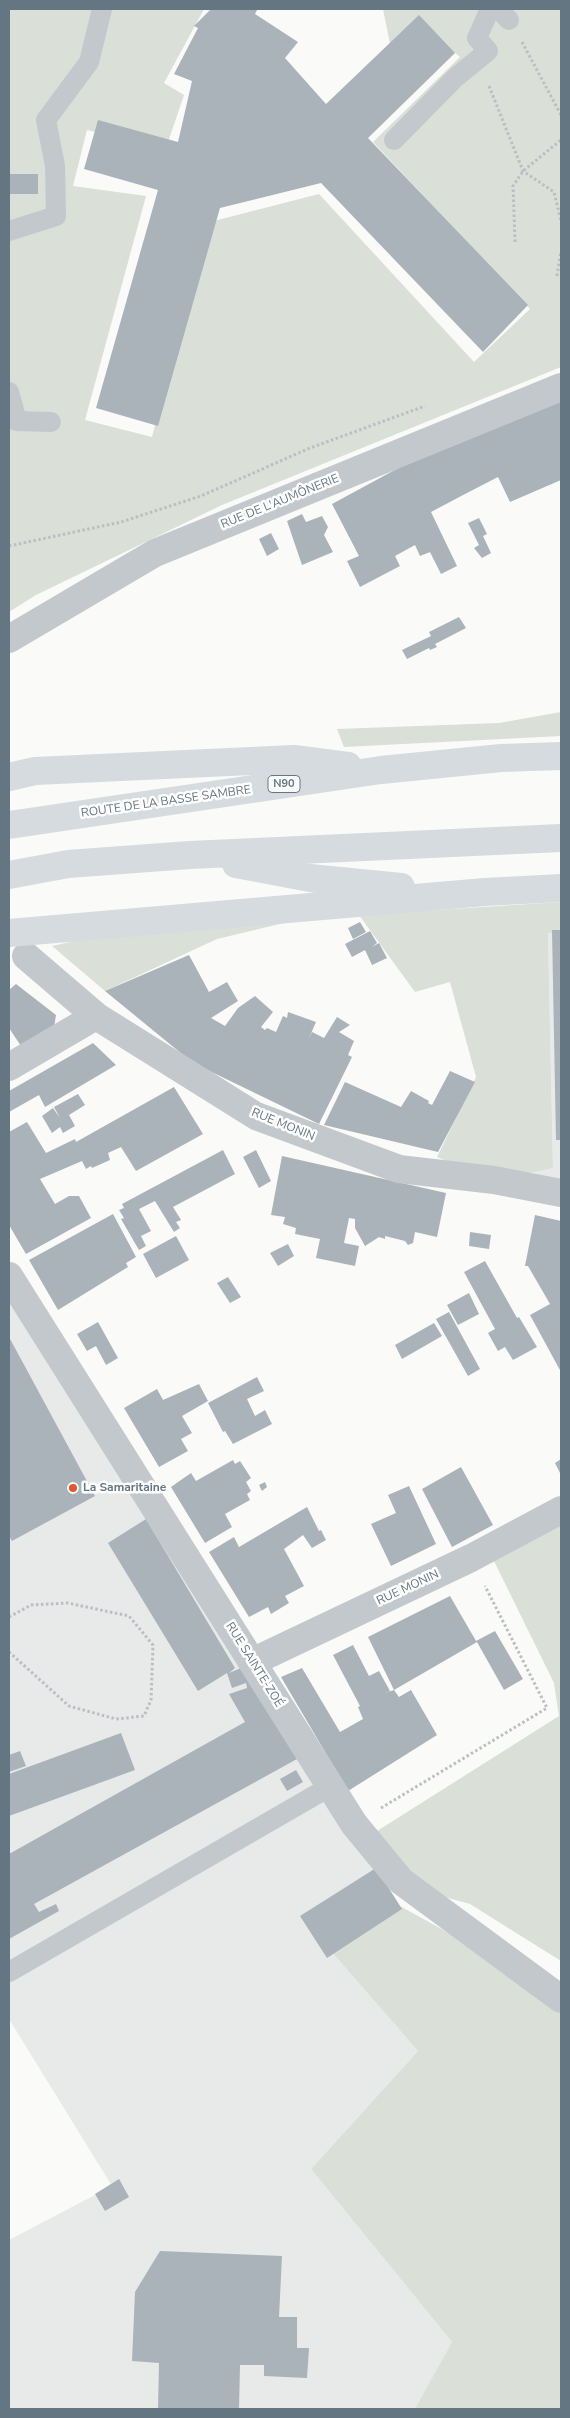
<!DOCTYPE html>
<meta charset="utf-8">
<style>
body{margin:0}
#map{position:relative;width:570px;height:2418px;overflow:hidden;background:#fafaf8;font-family:"Nunito Sans",sans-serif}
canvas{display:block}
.frame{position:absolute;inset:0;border:10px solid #657683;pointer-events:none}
</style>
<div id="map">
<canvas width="570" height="2418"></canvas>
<div class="frame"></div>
</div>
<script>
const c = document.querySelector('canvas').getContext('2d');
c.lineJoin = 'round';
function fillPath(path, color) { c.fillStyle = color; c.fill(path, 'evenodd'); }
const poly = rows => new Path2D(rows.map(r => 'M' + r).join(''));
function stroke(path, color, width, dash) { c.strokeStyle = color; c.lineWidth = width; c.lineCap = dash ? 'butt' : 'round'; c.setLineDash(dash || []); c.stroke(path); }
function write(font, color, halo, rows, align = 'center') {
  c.font = font + ' "Nunito Sans",sans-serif'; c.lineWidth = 5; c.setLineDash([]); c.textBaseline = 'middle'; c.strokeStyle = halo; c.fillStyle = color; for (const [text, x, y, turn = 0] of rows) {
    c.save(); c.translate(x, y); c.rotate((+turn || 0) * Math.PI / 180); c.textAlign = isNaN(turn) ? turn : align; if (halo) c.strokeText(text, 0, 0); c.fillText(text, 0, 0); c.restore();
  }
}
fillPath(poly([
 [548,932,561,932,561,1194,494,1180,553,1167],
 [9,1294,398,1905,329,1949,418,2051,311,2169,452,2342,416,2409,9,2409,9,2240,112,2186,9,2019]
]), '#e8e9e9');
fillPath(poly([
 [9,9,204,9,164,83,184,95,166,148,87,130,73,186,146,196,85,420,152,437,206,223,319,194,474,362,530,309,373,142,460,57,416,20,390,44,383,9,561,9,561,367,222,505,36,595,9,612],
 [561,712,561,736,344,747,337,729,499,723],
 [561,902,561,932,548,933,553,1168,494,1180,437,1157,476,1077,450,982,415,992,359,915],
 [284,917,284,923,217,939,105,991,52,946,111,933],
 [561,1517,561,1961,470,1904,408,1887,366,1838,559,1716,554,1683,493,1559],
 [398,1905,540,1983,561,2000,561,2409,415,2409,452,2342,311,2169,418,2051,329,1949]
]), '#dadfd7');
fillPath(poly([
 [211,9,253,9,257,10,255,14,298,42,285,58,326,104,419,15,455,53,368,138,528,305,483,352,321,183,220,208,158,426,96,408,158,190,84,169,98,120,178,142,192,81,174,74,198,28,194,26],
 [9,174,38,174,38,194,9,194],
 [561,400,561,480,510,502,498,477,465,494,431,512,457,566,441,574,430,552,420,556,415,545,395,556,400,566,360,587,347,561,359,556,332,504,415,459],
 [302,514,306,522,322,516,328,527,324,535,333,552,302,565,287,521],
 [479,518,487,534,483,536,491,553,482,558,474,548,479,545,468,523],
 [271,533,279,549,267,556,259,539],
 [459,617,466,628,435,644,437,647,430,650,429,648,407,659,402,650,431,636,429,632],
 [360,922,366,932,353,939,348,928],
 [552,930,561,930,561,1140,556,1140],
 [370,931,377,943,372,947,379,943,387,958,372,965,365,950,352,957,345,944],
 [189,955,209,992,227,982,238,1001,211,1018,225,1026,238,1008,255,996,273,1012,261,1027,265,1030,267,1028,276,1032,283,1016,287,1018,288,1012,316,1022,309,1038,312,1032,324,1038,337,1017,350,1025,339,1032,354,1041,348,1055,352,1057,319,1124,193,1063,105,991],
 [16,984,56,1015,54,1028,21,1046,9,1028,9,990],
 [93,1043,116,1065,45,1107,39,1095,9,1112,9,1091],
 [450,1071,475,1082,438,1152,324,1125,345,1082,401,1107,411,1091,429,1101,428,1103,432,1105],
 [174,1087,203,1134,136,1171,121,1147,108,1153,110,1160,92,1168,91,1166,86,1169,82,1161,40,1179,55,1204,69,1196,79,1196,91,1218,26,1254,9,1225,9,1132,27,1122,46,1153,75,1139,76,1142],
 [78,1094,85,1105,69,1115,75,1126,63,1133,60,1127,52,1133,42,1116,53,1108,60,1118,54,1107],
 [223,1150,235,1174,173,1207,181,1220,176,1222,180,1228,174,1232,155,1201,139,1209,151,1231,141,1236,146,1246,139,1250,121,1219,124,1218,119,1210,124,1208,122,1204],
 [256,1150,271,1181,259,1188,243,1157],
 [282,1156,446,1193,437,1237,415,1232,413,1243,408,1245,405,1241,385,1236,385,1239,379,1237,365,1246,355,1228,355,1219,349,1218,344,1243,359,1246,355,1266,316,1258,320,1239,295,1234,296,1228,283,1224,285,1217,271,1215],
 [113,1214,136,1257,126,1263,128,1267,58,1310,29,1260],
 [535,1215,561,1221,561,1372,530,1315,550,1304,528,1266,525,1266],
 [470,1232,491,1235,489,1249,469,1246],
 [176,1236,189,1260,156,1278,143,1254],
 [288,1244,294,1256,278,1266,270,1253],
 [485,1261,517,1318,519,1317,537,1347,513,1360,505,1347,498,1351,488,1333,495,1329,464,1272],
 [228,1277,241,1297,230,1303,217,1283],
 [469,1293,479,1314,458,1325,447,1305],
 [449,1312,480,1369,468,1376,436,1319],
 [98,1322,118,1358,106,1365,96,1346,87,1351,77,1334],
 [434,1323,442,1336,402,1359,395,1345],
 [9,1337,95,1496,12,1541,9,1536],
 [257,1377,264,1391,247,1399,255,1416,265,1410,272,1424,233,1444,225,1431,223,1432,208,1403],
 [199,1384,208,1401,182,1416,192,1433,181,1439,188,1451,159,1467,124,1408,157,1389,163,1400],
 [561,1459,561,1475,555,1463],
 [233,1460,235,1464,240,1461,251,1478,246,1482,251,1491,247,1494,250,1500,225,1514,232,1527,205,1543,171,1487,191,1473,196,1481],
 [461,1467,493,1525,452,1547,422,1489],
 [265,1482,267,1487,262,1491,259,1485],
 [409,1486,436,1544,391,1566,371,1524,396,1513,388,1495],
 [307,1507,319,1531,321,1530,326,1540,312,1548,303,1535,284,1549,304,1586,285,1596,289,1603,271,1614,268,1607,249,1617,209,1552,234,1537,239,1547],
 [146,1519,235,1668,229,1673,241,1668,297,1759,34,1904,39,1912,56,1904,59,1911,9,1939,9,1854,245,1722,229,1694,247,1688,246,1683,232,1688,227,1673,198,1691,108,1543],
 [450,1596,476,1641,495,1631,523,1679,504,1690,477,1642,394,1690,368,1637],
 [353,1645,369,1676,379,1671,390,1691,385,1693,394,1690,399,1697,411,1690,437,1735,348,1791,281,1677,302,1668,340,1732,363,1719,358,1707,360,1706,333,1655],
 [121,1733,135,1770,9,1816,9,1774],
 [20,1751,26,1766,9,1772,9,1755],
 [296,1770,303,1782,287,1791,280,1779],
 [376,1868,402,1909,327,1958,300,1916],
 [119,2179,129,2197,105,2211,95,2194],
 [160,2251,282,2256,279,2317,297,2317,297,2348,309,2348,307,2378,264,2376,264,2365,240,2365,239,2409,158,2409,159,2363,132,2361,135,2292]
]), '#aab3b9');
stroke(poly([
 [522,42,561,115],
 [489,86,523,171,554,192,561,221],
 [515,242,513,186,523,171,561,140],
 [557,276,561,251],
 [9,546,121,522,201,496,310,448,425,406],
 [9,1617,31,1605,68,1603,129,1616,153,1645,151,1700,144,1716,116,1719,69,1706,9,1652],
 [381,1808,547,1708,485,1586]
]), '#bbbfc2', 3, [2.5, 2.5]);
stroke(poly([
 [498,9,509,20],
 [394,140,455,78,488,51,477,38,490,9],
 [9,231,56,216,55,166,46,120,89,62,102,9],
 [9,392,17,421,51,422],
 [9,1972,331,1786]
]), '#c3c8cc', 20);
stroke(poly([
 [9,639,155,553,561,387],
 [26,956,96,1016],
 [9,1067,96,1016,256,1116,399,1169,494,1180,561,1193],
 [9,1276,354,1824,401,1881,561,1999],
 [252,1662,471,1558,561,1510]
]), '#c3c8cc', 28);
stroke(poly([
 [9,777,35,771,294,759,348,766],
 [9,825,381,770,501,758,561,756],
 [236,864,310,878,401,887],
 [9,875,68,864,190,855,561,838],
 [9,933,485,892,561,888]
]), '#d6dbdf', 28);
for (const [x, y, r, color] of [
 [73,1488,5,"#e4572e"]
]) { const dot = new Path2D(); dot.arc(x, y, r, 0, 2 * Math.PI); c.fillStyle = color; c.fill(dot); stroke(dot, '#fff', 2); }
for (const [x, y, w] of [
 [284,784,32]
]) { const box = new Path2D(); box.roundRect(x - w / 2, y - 8.5, w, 17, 4); c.fillStyle = '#fff'; c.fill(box); stroke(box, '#657683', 1); }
write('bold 11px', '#657683', null, [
 ["N90",284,784]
]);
write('12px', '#657683', '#fff', [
 ["RUE DE L'AUMÔNERIE",280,502,-22],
 ["ROUTE DE LA BASSE SAMBRE",166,802,-8],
 ["RUE MONIN",283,1125,22],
 ["RUE MONIN",408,1588,-25],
 ["RUE SAINTE-ZOÉ",254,1665,58]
]);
write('bold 12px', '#657683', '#fff', [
 ["La Samaritaine",83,1488]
], 'left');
</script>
